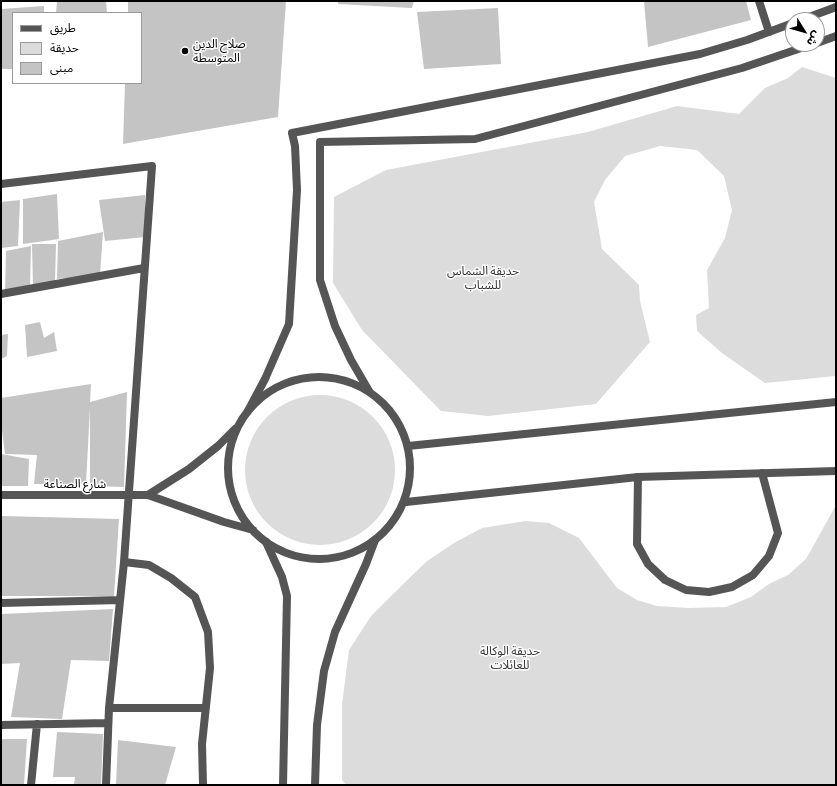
<!DOCTYPE html>
<meta charset="utf-8">
<style>
body{margin:0}
#map{position:relative;width:837px;height:786px;overflow:hidden;background:#fff;font-family:Commissioner,"Noto Sans Arabic",sans-serif}
canvas{display:block}
.frame{position:absolute;inset:0;border:2px solid #000;pointer-events:none}
.legend{position:absolute;left:12px;top:12px;width:130px;height:72px;box-sizing:border-box;background:#fff;border:1px solid #999;margin:0;padding:5px 7px;list-style:none;font-size:12px;color:#000}
.legend li{display:flex;align-items:center;gap:8px;height:20px}
.legend b{width:20px;border:1px solid #999}
.north{position:absolute;left:785px;top:12px;width:40px;height:40px;box-sizing:border-box;background:#fff;border:1px solid #999;border-radius:50%;rotate:127deg;font-size:11px;font-weight:700;line-height:16px;text-align:center;color:#000}
.north::after{content:'';display:block;margin:auto;width:14px;height:18px;background:#000;clip-path:polygon(50% 0,100% 100%,50% 72%,0 100%)}
</style>
<div id="map">
<canvas width="837" height="786"></canvas>
<div class="frame"></div>
<ul class="legend">
<li><b style="height:5px;background:#555"></b>طريق</li>
<li><b style="height:11px;background:#dcdcdc"></b>حديقة</li>
<li><b style="height:11px;background:#c4c4c4"></b>مبنى</li>
</ul>
<div class="north">ش</div>
</div>
<script>
const c = document.querySelector('canvas').getContext('2d');
c.lineJoin = 'round';
function fillPath(path, color) { c.fillStyle = color; c.fill(path, 'evenodd'); }
const poly = rows => new Path2D(rows.map(r => 'M' + r).join(''));
function stroke(path, color, width, dash) { c.strokeStyle = color; c.lineWidth = width; c.lineCap = dash ? 'butt' : 'round'; c.setLineDash(dash || []); c.stroke(path); }
function write(font, color, halo, rows, align = 'center') {
  c.font = font + ' Commissioner,"Noto Sans Arabic",sans-serif'; c.lineWidth = 3; c.setLineDash([]); c.textBaseline = 'middle'; c.strokeStyle = halo; c.fillStyle = color; for (const [text, x, y, turn = 0] of rows) {
    c.save(); c.translate(x, y); c.rotate((+turn || 0) * Math.PI / 180); c.textAlign = isNaN(turn) ? turn : align; if (halo) c.strokeText(text, 0, 0); c.fillText(text, 0, 0); c.restore();
  }
}
fillPath(poly([
 [802,67,836,78,836,376,765,383,722,353,697,331,696,315,709,308,707,270,725,238,732,210,724,176,697,150,660,146,625,156,605,180,594,202,602,249,639,285,640,301,650,342,596,404,488,416,441,411,362,330,333,283,334,197,386,170,588,132,677,106,739,114,765,88,788,78],
 '245 470a75 75 0 1 1 150 0a75 75 0 1 1-150 0Z',
 [836,505,836,785,346,785,342,780,342,704,349,650,371,616,393,594,427,561,454,543,482,528,526,521,549,523,579,538,617,588,637,600,657,606,689,608,726,607,751,597,769,584,788,575,806,559]
]), '#dcdcdc');
fillPath(poly([
 [57,1,106,1,107,13,56,13],
 [128,1,286,1,278,117,123,144,125,83,141,83,141,13,128,13],
 [338,1,414,1,412,8,338,4],
 [644,1,746,1,751,20,648,47],
 [44,6,44,13,13,13,13,69,1,69,1,9],
 [498,8,501,64,424,69,417,12],
 [57,194,59,239,23,244,23,199],
 [145,195,145,237,105,241,99,200],
 [20,200,18,246,1,248,1,202],
 [103,232,100,275,57,279,58,241],
 [32,244,56,244,55,282,33,287],
 [31,246,30,287,5,291,6,251],
 [40,322,44,338,54,332,57,351,27,357,25,325],
 [8,334,7,356,1,359,1,335],
 [91,384,90,402,127,392,124,487,90,486,90,408,86,484,34,484,37,455,5,454,1,422,1,398],
 [1,454,29,459,28,486,1,486],
 [1,516,119,519,114,596,1,596],
 [113,609,109,661,71,660,62,719,11,717,20,663,1,664,1,614],
 [57,732,103,734,101,785,74,785,75,777,53,777],
 [1,739,27,739,24,785,1,785],
 [118,740,176,747,165,785,116,785]
]), '#c4c4c4');
stroke(poly([
 [759,1,769,32],
 [638,477,637,544,648,564,665,580,686,590,709,592,732,587,753,575,769,556,778,533,762,473]
]), '#555', 8);
stroke(poly([
 [801,20,836,7],
 [817,43,836,36],
 [1,184,152,166,124,562,109,708,106,785],
 [1,294,144,268],
 [369,391,351,360,335,326,320,280,320,142,475,139,742,68,813,44],
 [248,411,265,379,289,324,297,190,295,146,292,133,700,54,747,40,793,23],
 [266,542,282,577,287,596,283,785],
 [124,562,149,565,171,578,195,597,208,632,210,668,202,744,203,785],
 [1,603,120,600],
 [109,708,205,708],
 [1,725,108,723],
 [31,785,37,724],
 [315,785,317,725,324,671,335,632,366,564,375,540]
]), '#555', 8);
stroke(poly([
 '228 468a91 91 0 1 1 182 0a91 91 0 1 1-182 0Z',
 [408,446,836,402],
 [1,495,148,495,224,522,253,530],
 [148,495,189,469,218,446,235,429],
 [406,502,638,477,836,471]
]), '#555', 8);
for (const [x, y, r, color] of [
 [185,51,4,"#000"]
]) { const dot = new Path2D(); dot.arc(x, y, r, 0, 2 * Math.PI); c.fillStyle = color; c.fill(dot); stroke(dot, '#fff', 1.5); }
write('12px', '#000', '#fff', [
 ["صلاح الدين",193,44],
 ["المتوسطة",193,58]
], 'left');
write('12px', '#333', '#fff', [
 ["حديقة الشماس",483,271],
 ["للشباب",483,285],
 ["حديقة الوكالة",510,651],
 ["للعائلات",510,665]
]);
write('12px', '#000', '#fff', [
 ["شارع الصناعة",75,484]
]);
</script>
